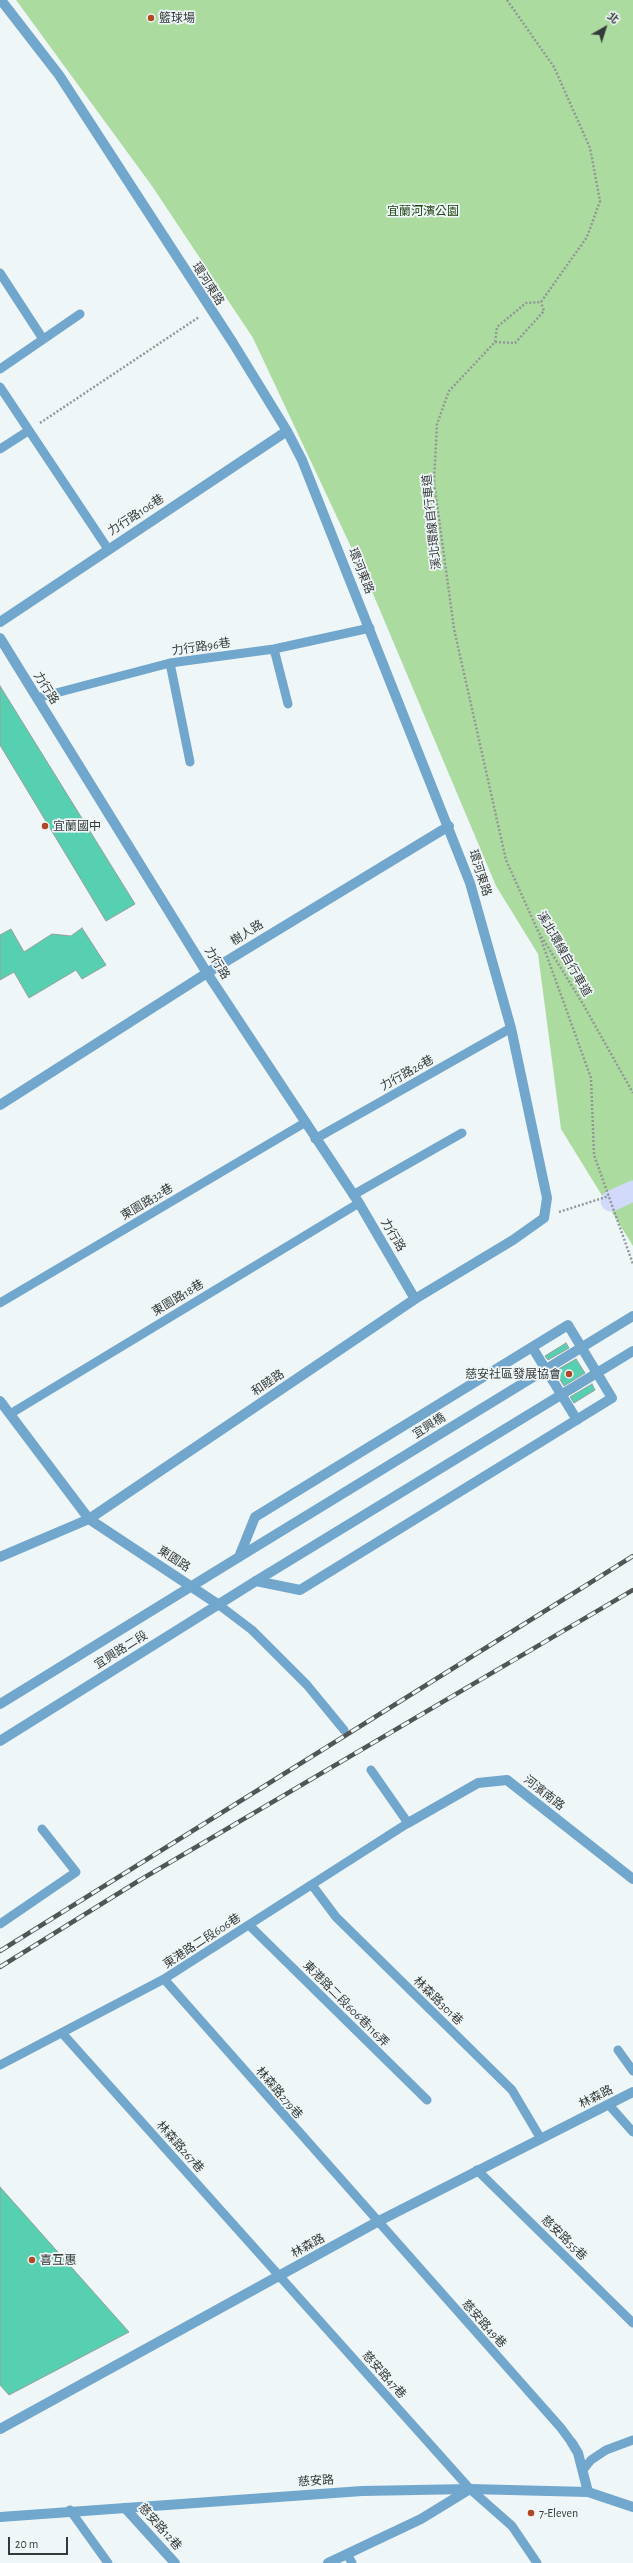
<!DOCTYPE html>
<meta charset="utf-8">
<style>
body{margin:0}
#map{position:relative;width:633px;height:2563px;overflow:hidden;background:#eff6f7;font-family:"Alegreya Sans","Noto Sans TC",sans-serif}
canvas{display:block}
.north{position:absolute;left:585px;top:8px;width:40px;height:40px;-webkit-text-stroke:3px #eff6f7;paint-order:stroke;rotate:39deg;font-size:11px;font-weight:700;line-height:16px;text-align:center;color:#36393a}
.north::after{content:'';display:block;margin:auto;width:14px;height:18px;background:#36393a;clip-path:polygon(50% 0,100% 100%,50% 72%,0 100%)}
.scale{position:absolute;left:8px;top:2537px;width:60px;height:18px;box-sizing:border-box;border:2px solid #36393a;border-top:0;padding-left:5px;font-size:12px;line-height:14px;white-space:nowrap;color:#36393a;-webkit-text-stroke:3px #eff6f7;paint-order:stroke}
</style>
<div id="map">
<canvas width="633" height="2563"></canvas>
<div class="north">北</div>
<div class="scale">20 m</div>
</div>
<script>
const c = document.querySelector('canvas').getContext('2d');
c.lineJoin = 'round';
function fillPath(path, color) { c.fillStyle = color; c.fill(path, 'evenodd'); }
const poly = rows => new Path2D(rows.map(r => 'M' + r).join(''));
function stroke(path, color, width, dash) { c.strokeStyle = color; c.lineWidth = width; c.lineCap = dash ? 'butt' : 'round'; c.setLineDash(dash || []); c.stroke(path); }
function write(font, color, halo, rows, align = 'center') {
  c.font = font + ' "Alegreya Sans","Noto Sans TC",sans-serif'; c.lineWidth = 3.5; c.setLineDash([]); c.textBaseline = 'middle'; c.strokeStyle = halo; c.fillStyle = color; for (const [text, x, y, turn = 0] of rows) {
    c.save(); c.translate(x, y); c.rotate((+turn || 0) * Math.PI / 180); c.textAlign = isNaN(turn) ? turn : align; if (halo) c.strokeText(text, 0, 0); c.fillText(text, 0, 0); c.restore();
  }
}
fillPath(poly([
 [16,0,633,0,633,1246,561,1129,538,954,496,886,374,596,253,338,152,186]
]), '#acdba0');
stroke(poly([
 [611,1201,633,1191]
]), '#d2dafc', 21);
const building = poly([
 [0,686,135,904,106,921,0,745,0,686],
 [82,928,106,965,82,979,76,970,29,998,14,972,0,980,0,935,11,929,24,952,52,934,71,936,82,928],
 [566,1343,569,1348,548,1360,545,1356,566,1343],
 [576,1359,585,1373,564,1386,555,1371,576,1359],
 [592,1384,595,1390,574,1403,570,1397,592,1384],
 [0,2187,129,2332,9,2395,0,2385,0,2187]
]);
fillPath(building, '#56d0b1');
stroke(building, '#989e9c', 1);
stroke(poly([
 [507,0,554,67,590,148,600,201,587,237,541,302,526,303,497,327,495,342,449,391,437,424,434,482,454,629,506,860,538,931,583,1004,633,1093],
 [495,342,515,343,544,311,541,302],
 [40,423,199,317],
 [540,937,591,1078,594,1155,633,1264],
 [559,1212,609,1196]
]), '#929798', 2.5, [2, 2]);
stroke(poly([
 [0,273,43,339],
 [0,369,80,314],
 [0,387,108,549],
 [0,449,28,431],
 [274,649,288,704],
 [170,663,190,762],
 [37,698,170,663,274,649,370,628],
 [315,1139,511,1028],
 [353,1195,462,1133],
 [0,1303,306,1122],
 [10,1414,359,1203],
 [219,1605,252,1630,307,1685,344,1730],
 [312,1885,336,1917,512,2090,541,2139],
 [0,1924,76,1872,42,1829],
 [249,1925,427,2100],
 [164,1979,561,2428,572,2443],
 [62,2033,470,2489,512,2526,537,2563],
 [618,2050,633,2071],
 [0,2065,164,1979,408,1823,371,1770],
 [609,2105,633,2132],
 [477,2170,633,2323],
 [583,2470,591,2460,606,2450,633,2440],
 [70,2510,108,2563],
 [347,2554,352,2563]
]), '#71a6cd', 9);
stroke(poly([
 [0,622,287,431],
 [0,638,207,973,359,1203,415,1299],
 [0,1105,207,973,449,826],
 [0,1401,89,1519,219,1605],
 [0,1557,89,1519,415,1299,513,1240,544,1218,547,1198,511,1028,470,883,302,460,287,431,233,343,59,75,1,0],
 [408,1823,478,1783,507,1780,633,1879],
 [0,2429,377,2222,633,2092],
 [572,2443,578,2453,588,2492],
 [125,2508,175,2563],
 [328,2563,421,2519,470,2489]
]), '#71a6cd', 10);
stroke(poly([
 [532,1347,577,1420],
 [0,1704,239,1557,255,1517,568,1325,612,1398,300,1590,256,1581,0,1741],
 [0,2517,362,2491,470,2489,588,2492,633,2507]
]), '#71a6cd', 10);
const rail = poly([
 [0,1951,633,1556],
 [0,1967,140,1880,633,1590]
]);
stroke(rail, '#515556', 4.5);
stroke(rail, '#eff6f7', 3, [9]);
stroke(poly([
 [239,1557,633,1316],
 [256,1581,633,1351]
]), '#71a6cd', 10);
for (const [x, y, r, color] of [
 [151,18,4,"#b04826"],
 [45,826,4,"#b04826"],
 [569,1374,4,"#b04826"],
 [32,2260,4,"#b04826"],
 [531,2513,4,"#b04826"]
]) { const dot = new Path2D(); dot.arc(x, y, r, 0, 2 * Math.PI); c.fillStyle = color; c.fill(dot); stroke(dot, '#eff6f7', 1.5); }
write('12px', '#36393a', '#eff6f7', [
 ["籃球場",159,18],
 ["宜蘭國中",53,826],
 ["慈安社區發展協會",561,1374,"right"],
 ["喜互惠",40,2260],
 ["7-Eleven",539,2513]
], 'left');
write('12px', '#1c4311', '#eff6f7', [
 ["宜蘭河濱公園",423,211]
]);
write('12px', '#36393a', '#eff6f7', [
 ["環河東路",208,284,57],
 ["力行路106巷",136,515,-33],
 ["溪北環線自行車道",432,522,-96],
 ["環河東路",361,571,68],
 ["力行路96巷",201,647,-8],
 ["力行路",46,688,58],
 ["環河東路",480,873,72],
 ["樹人路",247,933,-32],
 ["溪北環線自行車道",564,954,60],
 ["力行路",217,963,58],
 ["力行路26巷",407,1073,-29],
 ["東園路32巷",147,1202,-31],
 ["力行路",393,1235,59],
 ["東園路18巷",178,1298,-31],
 ["和睦路",268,1383,-34],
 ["宜興橋",429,1426,-32],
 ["東園路",174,1559,33],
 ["宜興路二段",121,1650,-32],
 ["河濱南路",544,1793,38],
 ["東港路二段606巷",202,1941,-33],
 ["林森路301巷",438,2001,44],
 ["東港路二段606巷116弄",346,2004,45],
 ["林森路279巷",279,2093,49],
 ["林森路",596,2097,-27],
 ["林森路267巷",180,2147,48],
 ["慈安路55巷",564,2238,44],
 ["林森路",308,2246,-29],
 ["慈安路49巷",484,2324,48],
 ["慈安路47巷",384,2375,48],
 ["慈安路",316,2481,-4],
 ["慈安路12巷",160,2527,48]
]);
</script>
